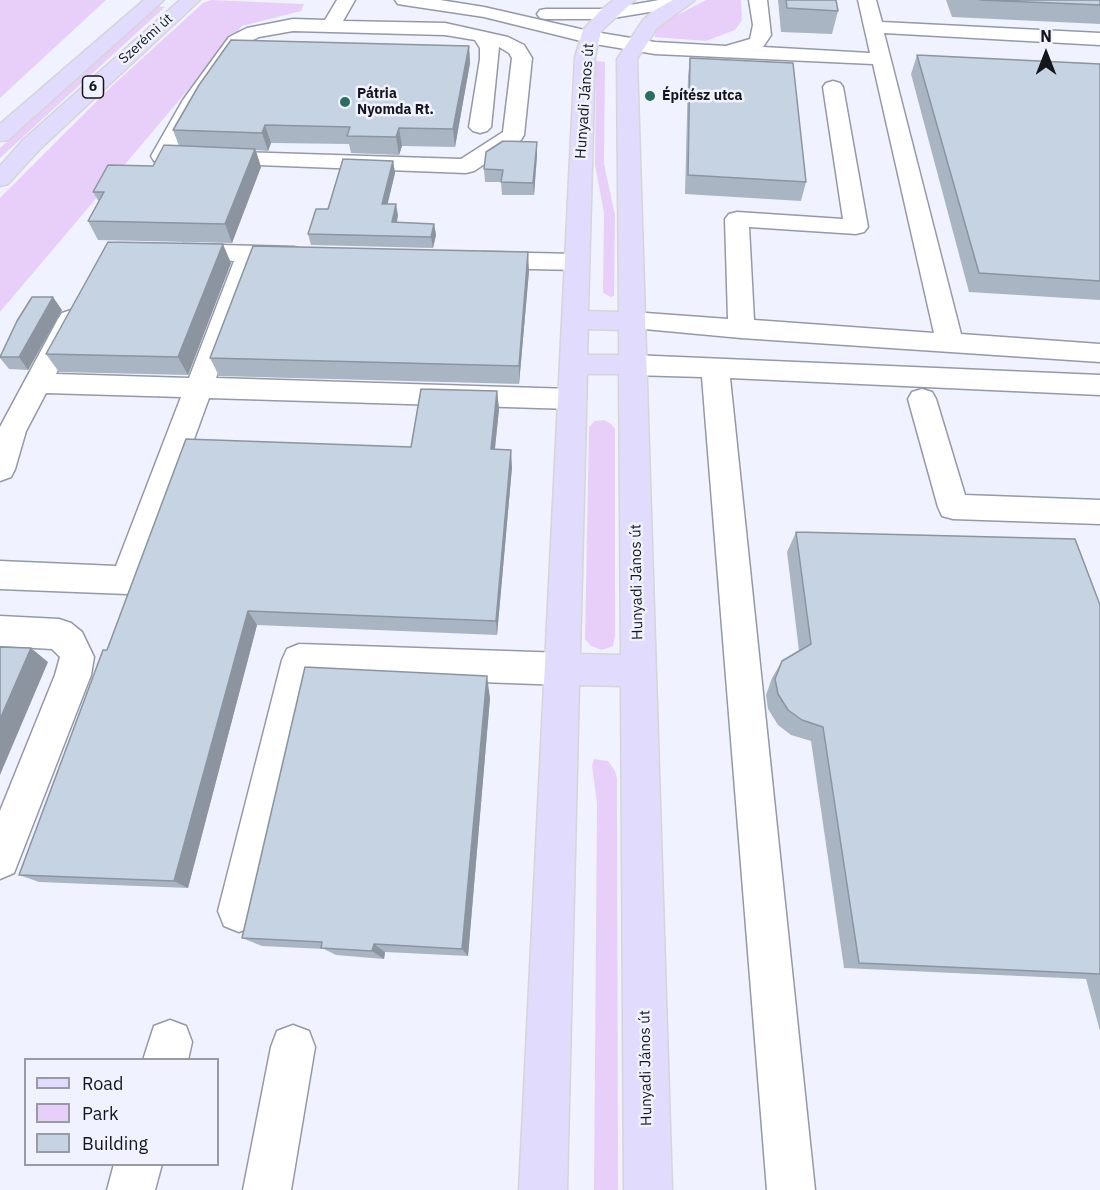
<!DOCTYPE html>
<meta charset="utf-8">
<style>
body{margin:0}
#map{position:relative;width:1100px;height:1190px;overflow:hidden;background:#f0f3ff;font-family:"IBM Plex Sans",sans-serif}
canvas{display:block}
.legend{position:absolute;left:24px;top:1058px;width:195px;height:108px;box-sizing:border-box;background:#f0f3ff;border:2px solid #989ba4;margin:0;padding:8px 10px;list-style:none;font-size:18px;color:#14161c}
.legend li{display:flex;align-items:center;gap:12px;height:30px}
.legend b{width:30px;border:2px solid #989ba4}
.north{position:absolute;left:1016px;top:24px;width:60px;height:60px;-webkit-text-stroke:4px #f0f3ff;paint-order:stroke;rotate:0deg;font-size:16px;font-weight:700;line-height:24px;text-align:center;color:#14161c}
.north::after{content:'';display:block;margin:auto;width:21px;height:27px;background:#14161c;clip-path:polygon(50% 0,100% 100%,50% 72%,0 100%)}
</style>
<div id="map">
<canvas width="1100" height="1190"></canvas>
<ul class="legend">
<li><b style="height:8px;background:#e1dbfd"></b>Road</li>
<li><b style="height:16px;background:#e8cffa"></b>Park</li>
<li><b style="height:16px;background:#c6d3e3"></b>Building</li>
</ul>
<div class="north">N</div>
</div>
<script>
const c = document.querySelector('canvas').getContext('2d');
c.lineJoin = 'round';
function fillPath(path, color) { c.fillStyle = color; c.fill(path, 'evenodd'); }
const poly = rows => new Path2D(rows.map(r => 'M' + r).join(''));
function stroke(path, color, width, dash) { c.strokeStyle = color; c.lineWidth = width; c.lineCap = dash ? 'butt' : 'round'; c.setLineDash(dash || []); c.stroke(path); }
function write(font, color, halo, rows, align = 'center') {
  c.font = font + ' "IBM Plex Sans",sans-serif'; c.lineWidth = 5; c.setLineDash([]); c.textBaseline = 'middle'; c.strokeStyle = halo; c.fillStyle = color; for (const [text, x, y, turn = 0] of rows) {
    c.save(); c.translate(x, y); c.rotate((+turn || 0) * Math.PI / 180); c.textAlign = isNaN(turn) ? turn : align; if (halo) c.strokeText(text, 0, 0); c.fillText(text, 0, 0); c.restore();
  }
}
fillPath(poly([
 [0,0,106,0,0,98],
 [211,0,304,4,301,11,242,26,0,312,0,198,113,85,203,3],
 [706,0,741,0,742,20,735,30,706,41,654,37,657,30,668,20],
 [157,6,165,7,0,158,0,148,22,127],
 [596,61,605,62,604,164,615,215,614,296,611,297,603,293,604,213,595,165],
 [604,420,611,424,615,429,615,636,613,646,602,650,591,646,585,639,589,427,595,421],
 [594,759,608,761,615,771,617,778,618,1190,594,1190,597,803,592,766]
]), '#e8cffa');
const minor = poly([
 [337,0,355,0,343,21,445,23,508,37,524,45,532,58,524,135,521,140,474,171,466,173,154,161,151,156,183,100,229,37,247,28,293,19,325,20,337,0],
 [293,31,445,35,475,40,480,48,480,59,469,127,473,131,480,133,487,131,491,127,499,47,509,53,512,58,503,132,461,159,176,150,203,101,243,45,259,37,293,31],
 [395,0,440,0,484,7,589,31,655,42,726,46,750,39,753,25,749,0,767,0,771,35,763,47,870,53,858,0,876,0,882,22,1100,33,1100,45,884,33,961,334,1100,344,1100,362,741,338,623,327,619,321,623,315,632,312,728,319,725,219,729,214,737,212,843,219,823,87,826,83,833,81,840,83,843,87,868,227,864,232,856,234,749,227,754,320,934,333,873,64,655,54,589,43,484,17,404,5,398,4,395,0],
 [659,0,688,0,689,2,686,6,680,7,607,19,546,19,540,18,537,14,540,10,546,9,607,9,659,0],
 [184,244,294,247,303,250,306,255,303,260,294,263,258,262,216,378,572,389,582,392,586,399,582,406,572,409,209,398,139,590,127,594,0,589,0,561,116,566,181,397,46,393,26,431,15,469,11,477,0,481,0,427,58,319,62,313,71,310,80,313,84,319,56,374,189,378,234,261,175,257,172,252,175,247,184,244],
 [484,252,577,254,586,256,589,262,586,268,577,270,484,268,475,266,472,260,475,254,484,252],
 [632,355,1100,375,1100,395,730,378,815,1190,767,1190,702,377,632,375,622,372,618,365,622,358,632,355],
 [922,389,932,392,936,399,965,495,1100,500,1100,524,953,519,942,516,938,507,908,399,912,392,922,389],
 [0,616,59,619,71,623,82,632,94,657,91,675,14,873,0,879,0,811,55,675,60,657,52,649,0,646,0,616],
 [299,644,564,653,576,658,581,669,576,680,564,685,313,676,260,911,254,926,239,932,224,926,218,911,282,660,287,649,299,644],
 [170,1020,186,1026,192,1042,188,1060,143,1060,154,1026,170,1020],
 [293,1025,309,1031,315,1047,291,1190,243,1190,271,1047,277,1031,293,1025],
 [114,1164,162,1164,155,1190,107,1190,114,1164]
]);
const major = poly([
 [144,0,164,0,8,140,0,141,0,124,144,0],
 [180,0,200,0,39,150,8,184,0,186,0,166,23,140,180,0],
 [614,0,635,0,601,31,595,57,588,311,619,312,617,59,643,20,655,10,673,0,695,0,657,28,637,59,672,1190,624,1190,621,686,579,685,567,1190,519,1190,575,57,583,30,601,10,614,0],
 [588,329,619,330,619,355,587,355,588,329],
 [587,374,619,374,621,655,580,654,587,374]
]);
stroke(minor, '#9499aa', 3);
stroke(major, '#d5d5d6', 3);
fillPath(minor, '#fff');
fillPath(major, '#e1dbfd');
fillPath(poly([
 [778,0,836,0,838,11,832,34,781,32],
 [946,0,1100,0,1100,24,952,17],
 [469,46,470,63,455,147,402,146,399,155,351,153,349,144,271,143,268,151,256,150,261,167,232,243,98,240,88,221,99,202,93,192,153,166,179,146,173,130],
 [917,55,1100,64,1100,300,969,292,911,74],
 [690,58,806,182,801,201,685,194,688,76],
 [537,155,534,195,502,195,501,182,485,182,484,169],
 [393,161,395,173,387,204,398,215,397,223,434,224,436,235,433,248,311,245,308,234,328,209],
 [231,263,188,375,59,372,46,354],
 [529,271,519,384,219,376,210,358],
 [62,310,28,370,9,369,0,358,0,355],
 [497,391,499,409,495,449,512,467,497,635,257,625,188,888,39,882,19,875,107,650,411,447],
 [796,532,1100,605,1100,1031,1086,979,844,968,811,741,791,735,778,725,768,709,766,695,772,678,782,661,799,651,787,552],
 [490,698,468,956,385,952,384,959,336,955,324,949,262,946,242,938]
]), '#aab5c3');
fillPath(poly([
 [469,46,470,63,455,147,453,129],
 [265,125,271,143,268,151,262,133],
 [399,128,402,146,399,155,396,137],
 [537,142,537,155,534,195,533,183],
 [255,149,261,167,232,243,225,224],
 [393,161,395,173,385,215,382,204],
 [396,204,398,215,394,234,392,222],
 [434,224,436,235,433,248,431,237],
 [223,244,231,263,188,375,178,357],
 [528,252,529,271,519,384,519,366],
 [53,297,62,310,28,370,19,357],
 [497,391,499,409,493,466,491,449],
 [511,450,512,467,497,635,496,621],
 [248,611,257,625,188,888,174,881],
 [31,648,48,662,0,775,0,719],
 [487,676,490,698,468,956,462,949],
 [374,944,385,952,384,959,372,951]
]), '#8b949f');
const building = poly([
 [786,0,836,0,838,11,787,8,786,0],
 [980,0,1100,0,1100,5,980,0],
 [231,40,469,46,453,129,399,128,396,137,347,136,350,127,265,125,262,133,173,130,199,85,231,40],
 [917,55,1100,64,1100,281,979,273,917,55],
 [690,58,793,63,806,182,688,175,690,58],
 [503,141,537,142,533,183,501,182,503,170,484,169,486,152,503,141],
 [164,145,255,149,225,224,88,221,104,192,93,192,108,165,153,166,164,145],
 [343,159,393,161,382,204,396,204,392,222,434,224,431,237,308,234,316,209,328,209,343,159],
 [108,242,223,244,178,357,46,354,108,242],
 [253,246,528,252,519,366,210,358,253,246],
 [32,297,53,297,19,357,0,357,17,321,32,297],
 [421,389,497,391,491,449,511,450,496,621,248,611,174,881,19,875,103,650,107,650,186,439,411,447,421,389],
 [796,532,1075,539,1100,605,1100,974,859,963,823,727,802,720,788,710,778,694,775,679,782,661,811,644,796,532],
 [0,647,31,648,0,719,0,647],
 [305,667,487,676,462,949,374,944,372,951,321,948,322,942,242,938,305,667]
]);
fillPath(building, '#c6d3e3');
stroke(building, '#8b949f', 1.5);
for (const [x, y, r, color] of [
 [650,96,6,"#2b6e5f"],
 [345,102,6,"#2b6e5f"]
]) { const dot = new Path2D(); dot.arc(x, y, r, 0, 2 * Math.PI); c.fillStyle = color; c.fill(dot); stroke(dot, '#f0f3ff', 2); }
write('14px', '#14161c', '#f0f3ff', [
 ["Szerémi út",146,39,-42]
]);
for (const [x, y, w] of [
 [93,87,21]
]) { const box = new Path2D(); box.roundRect(x - w / 2, y - 11, w, 22, 4.5); c.fillStyle = '#f0f3ff'; c.fill(box); stroke(box, '#14161c', 1.5); }
write('bold 14px', '#14161c', null, [
 ["6",93,87]
]);
write('bold 14px', '#14161c', '#f0f3ff', [
 ["Pátria",357,94],
 ["Nyomda Rt.",357,110],
 ["Építész utca",662,96]
], 'left');
write('15px', '#14161c', '#f0f3ff', [
 ["Hunyadi János út",585,101,-86],
 ["Hunyadi János út",637,582,-91],
 ["Hunyadi János út",646,1068,-91]
]);
</script>
